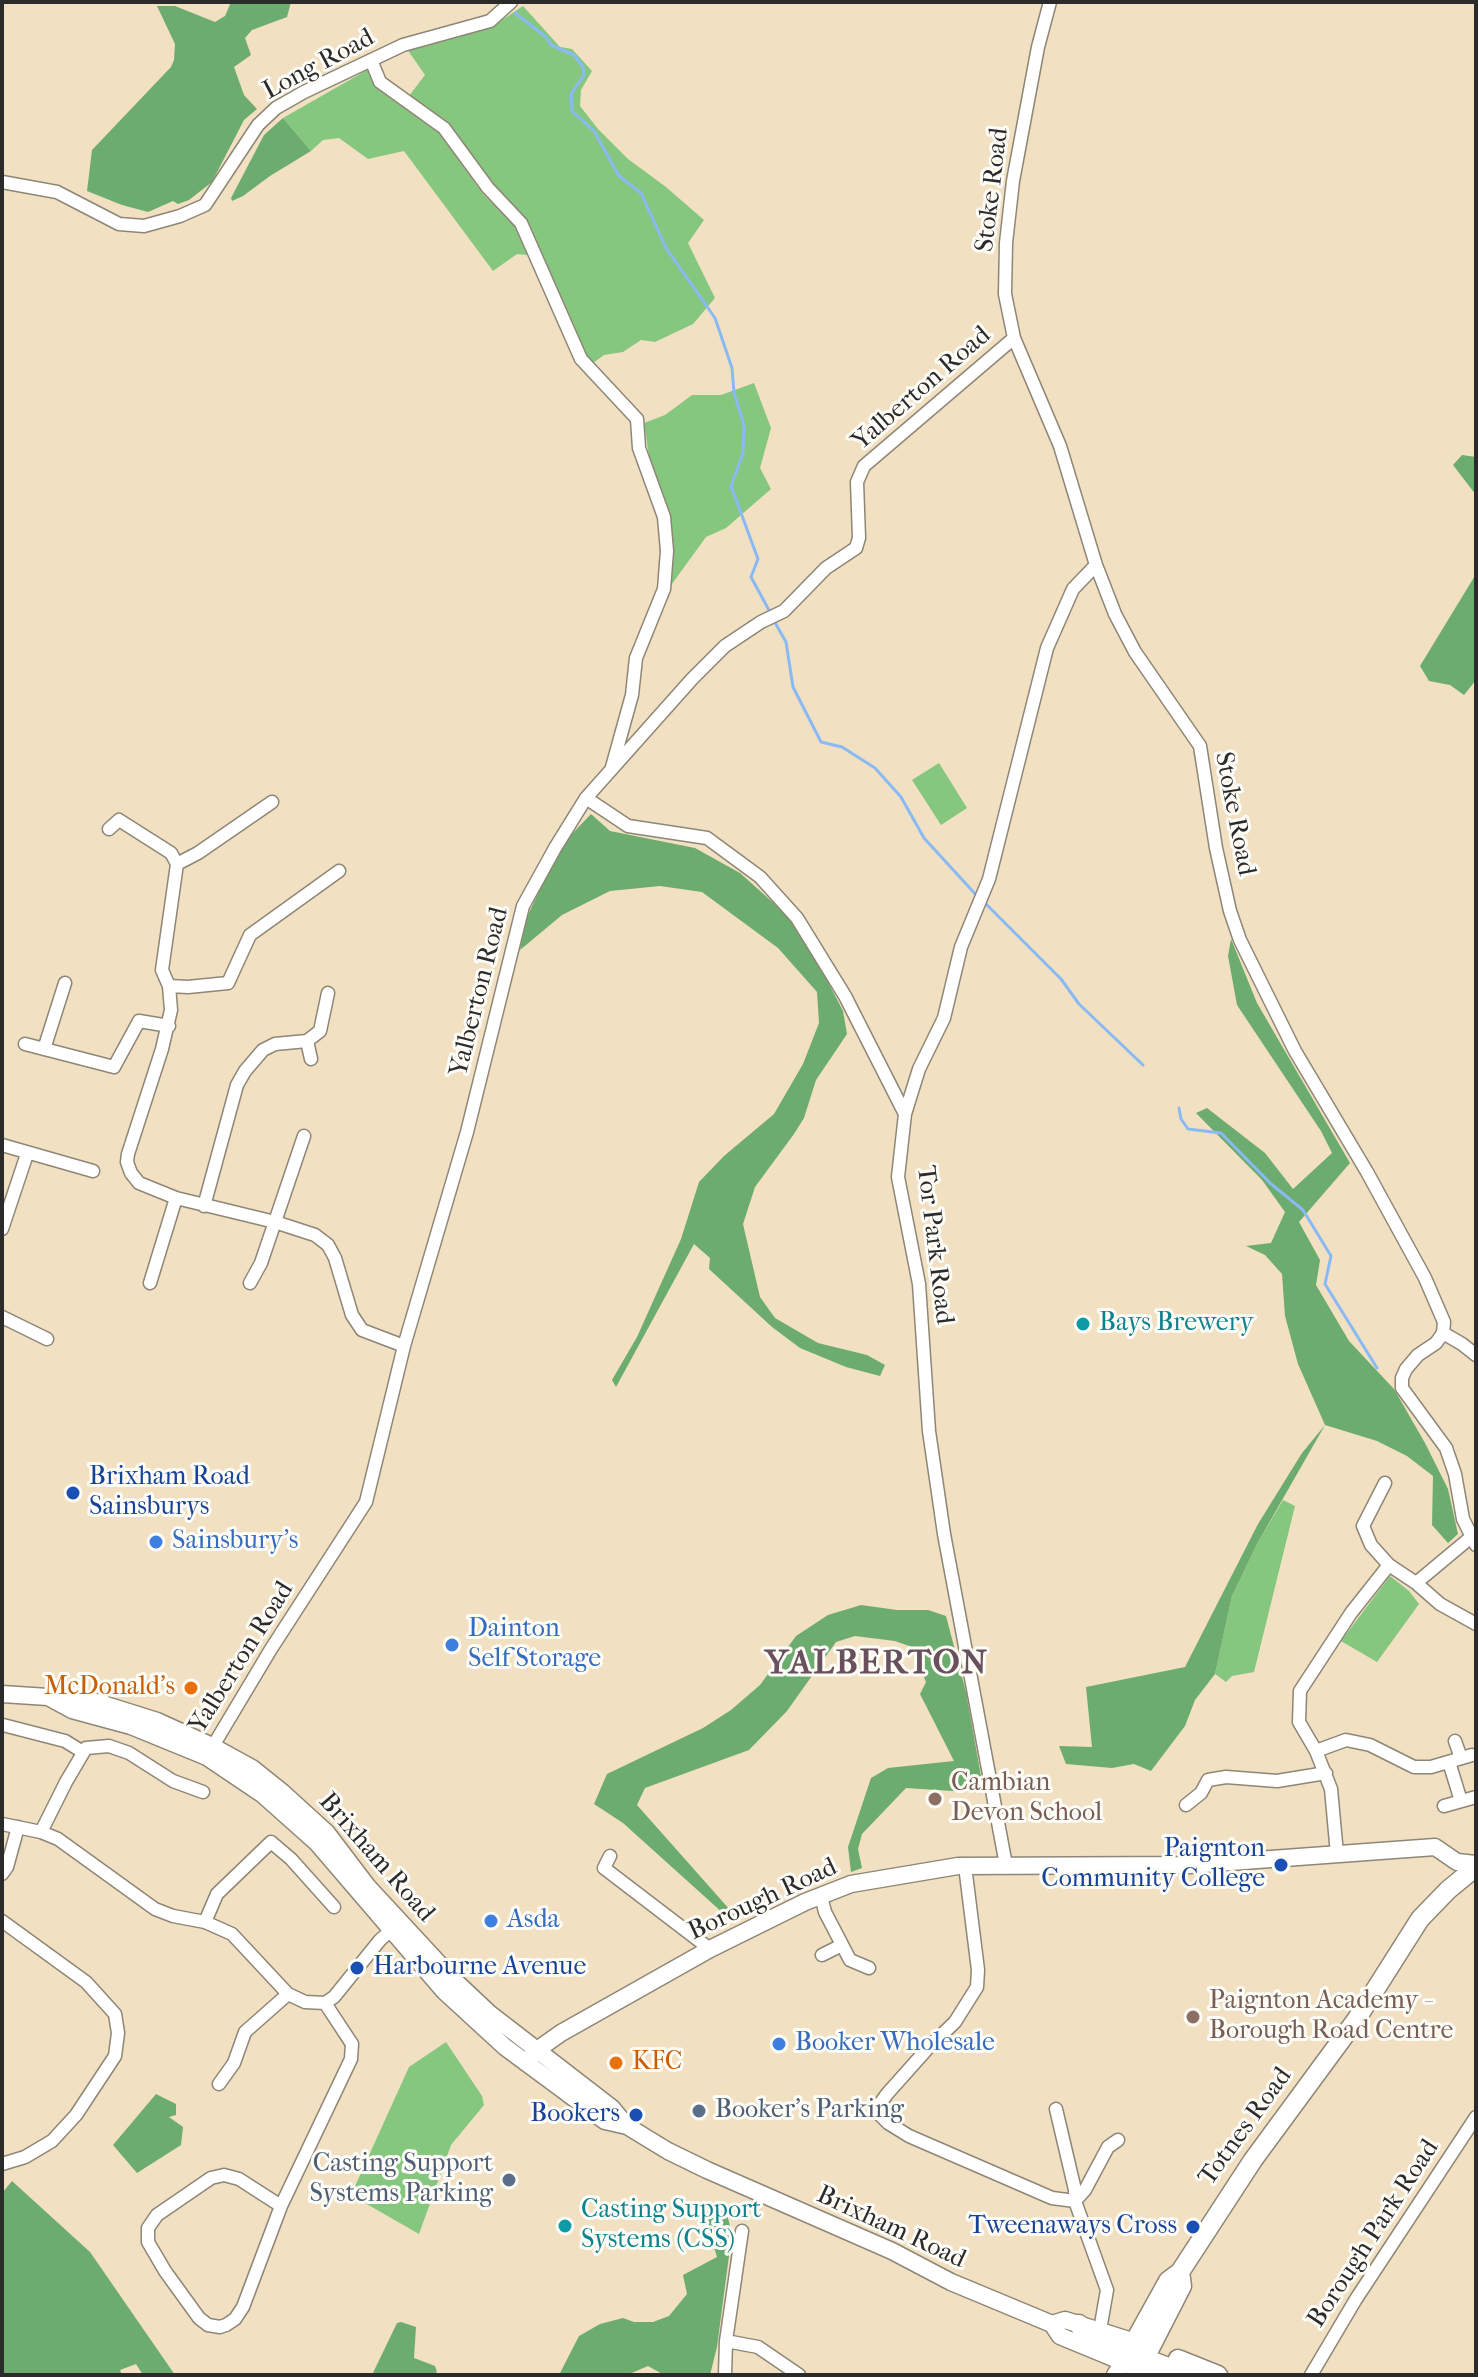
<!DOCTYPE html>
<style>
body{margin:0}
#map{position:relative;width:1478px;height:2377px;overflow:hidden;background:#f1e0c1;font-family:"IM FELL French Canon",serif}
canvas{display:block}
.frame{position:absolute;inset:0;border:4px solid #2b2b2b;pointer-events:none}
</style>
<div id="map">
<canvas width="1478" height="2377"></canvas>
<div class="frame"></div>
</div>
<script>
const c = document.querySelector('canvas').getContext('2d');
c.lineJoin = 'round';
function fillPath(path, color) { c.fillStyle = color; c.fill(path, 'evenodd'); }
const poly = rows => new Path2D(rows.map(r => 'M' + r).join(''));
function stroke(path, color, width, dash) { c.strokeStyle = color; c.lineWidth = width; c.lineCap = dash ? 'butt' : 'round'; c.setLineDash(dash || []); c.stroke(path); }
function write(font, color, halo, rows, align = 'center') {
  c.font = font + ' "IM FELL French Canon",serif'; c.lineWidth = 6; c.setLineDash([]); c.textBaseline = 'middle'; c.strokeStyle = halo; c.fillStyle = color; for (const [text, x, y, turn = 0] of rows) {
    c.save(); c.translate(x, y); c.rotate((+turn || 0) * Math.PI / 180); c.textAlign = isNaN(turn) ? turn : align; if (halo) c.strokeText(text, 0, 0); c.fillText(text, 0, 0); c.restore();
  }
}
fillPath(poly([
 [523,6,560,47,572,49,592,71,581,90,580,106,598,129,628,159,666,187,704,220,688,243,715,298,693,324,655,342,641,340,623,352,604,355,593,363,584,353,527,221,490,182,450,125,409,96,425,75,407,49,490,28],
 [367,70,382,92,439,133,483,194,515,227,528,255,517,254,493,271,404,151,368,159,339,138,323,140,311,151,283,118],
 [754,383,771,428,760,468,771,489,726,528,706,537,669,588,644,423,665,415,692,395,721,395],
 [939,763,967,808,941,825,912,780],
 [1283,1500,1295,1506,1254,1672,1232,1676,1226,1682,1215,1674,1232,1596,1257,1544],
 [1390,1576,1409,1591,1419,1604,1377,1662,1341,1641],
 [446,2042,482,2096,484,2105,451,2145,419,2234,351,2195,409,2067]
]), '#86c77f');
fillPath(poly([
 [231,2,291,2,287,17,252,30,245,38,251,55,234,67,244,95,257,109,244,120,212,182,189,200,178,204,173,201,148,212,122,205,87,191,92,150,171,67,174,60,175,44,157,6,175,6,215,22,225,16],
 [283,118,311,151,270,176,243,196,232,201,231,198,264,135],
 [1462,455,1476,457,1476,495,1453,465],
 [1476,574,1476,680,1464,695,1450,685,1429,681,1420,666],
 [591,814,610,831,695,848,740,873,788,916,814,955,843,1011,847,1034,816,1080,804,1118,794,1134,755,1187,743,1224,760,1297,775,1318,818,1343,867,1355,885,1365,880,1376,846,1367,800,1348,772,1327,709,1269,710,1258,694,1244,616,1387,612,1380,637,1337,681,1239,699,1182,724,1156,774,1114,803,1064,819,1023,817,992,778,948,702,892,660,886,610,891,562,915,520,950,526,919,544,881,570,836],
 [1231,939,1257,1003,1350,1163,1299,1222,1320,1260,1316,1285,1349,1341,1394,1389,1425,1443,1448,1489,1458,1534,1448,1543,1432,1525,1433,1476,1407,1456,1377,1441,1325,1425,1257,1544,1232,1596,1215,1674,1195,1700,1185,1726,1151,1771,1134,1764,1112,1768,1066,1764,1059,1746,1092,1747,1086,1687,1185,1667,1258,1524,1302,1453,1325,1425,1298,1364,1285,1316,1282,1274,1265,1255,1246,1246,1271,1243,1285,1212,1262,1180,1196,1113,1207,1108,1265,1153,1293,1189,1332,1153,1321,1131,1237,1005,1228,956],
 [861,1605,897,1610,928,1610,946,1616,966,1692,984,1793,906,1788,862,1834,858,1849,862,1868,851,1872,848,1847,871,1778,888,1768,954,1761,920,1694,926,1682,912,1647,895,1641,855,1636,836,1642,787,1711,749,1750,645,1788,637,1805,738,1919,734,1923,623,1823,594,1804,607,1774,703,1728,731,1710,760,1685,796,1636,828,1615],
 [156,2094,176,2104,176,2115,169,2117,183,2127,181,2145,137,2173,113,2145],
 [12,2181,90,2252,175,2375,143,2375,136,2364,120,2370,122,2375,2,2375,2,2193],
 [691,2205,726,2211,732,2233,717,2347,710,2375,664,2375,648,2366,627,2375,559,2375,579,2336,600,2324,623,2318,634,2322,653,2322,669,2316,687,2294,683,2275,717,2257,710,2234,701,2217],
 [401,2322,416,2327,414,2358,435,2366,437,2372,433,2375,372,2375,397,2323]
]), '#6cac6e');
stroke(poly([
 [515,13,546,37,551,45,574,55,583,67,584,75,571,94,572,111,594,131,619,176,641,193,666,248,715,318,732,368,734,393,744,425,743,453,731,486,758,559,751,577,770,612],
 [773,619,786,642,793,687,821,742,842,747,875,768,901,797,924,838,978,897],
 [984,902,1061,979,1079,1004,1143,1065],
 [1179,1108,1181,1119,1188,1129,1221,1133,1270,1183,1303,1210,1331,1256,1325,1284,1377,1368]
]), '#89baf5', 3);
const minor = poly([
 [1050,2,1038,47,1013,181,1006,243,1005,294,1014,338,1060,446,1096,565,1115,614,1135,652,1200,746,1216,848,1230,911,1240,940,1295,1051,1367,1172,1425,1278,1444,1322,1443,1333,1436,1343,1418,1355,1406,1369,1402,1378,1402,1388,1446,1448,1455,1474,1463,1519,1476,1545],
 [371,60,380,82,444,128,488,188,521,223,581,359,637,419,639,448,664,517,667,551,664,589,636,658,632,695,612,767],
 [2,182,57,192,119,224,144,226,180,216,205,205,258,125,276,108,304,92,403,45,490,21,511,2],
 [586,798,628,826,707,838,760,877,797,918,845,996,905,1114],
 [109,829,119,820,171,853,177,864,162,970,169,986,171,1010,162,1049,128,1154,127,1162,131,1173,139,1183,176,1198,275,1222,315,1235,328,1245,335,1258,352,1315,362,1330,404,1346],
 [177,864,198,853,272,802],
 [169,986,188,987,228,983,250,935,339,871],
 [307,1041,320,1031,328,993],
 [25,1044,114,1067,139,1021,169,1026],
 [44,1049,65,983],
 [2,1145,93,1171],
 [204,1206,237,1085,245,1071,263,1050,275,1044,307,1041,311,1059],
 [2,1229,27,1154],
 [150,1283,176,1198],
 [250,1283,261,1263,304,1136],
 [2,1317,47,1339],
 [1443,1333,1462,1344,1476,1355],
 [1385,1483,1363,1526,1371,1545,1389,1565],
 [1416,1583,1440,1604,1476,1624],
 [3,1725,65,1741,83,1752],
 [1455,1741,1461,1758],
 [210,1751,271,1649,366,1502,404,1346,467,1132,523,906,555,848,586,798,692,679,725,646,761,622,784,611,826,568,856,548,859,538,857,482,864,466,1014,338],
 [1316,1751,1346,1740,1370,1745,1414,1767,1431,1767,1472,1755],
 [1449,1762,1461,1801],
 [1186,1805,1201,1793,1208,1780,1226,1777,1277,1781,1326,1773],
 [1444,1806,1476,1797],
 [2,1824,41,1832,58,1839,155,1909,173,1916,205,1922,232,1934,288,1994,305,2002,325,2003,334,1997,380,1940,397,1925],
 [41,1832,66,1782,86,1748,109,1746,129,1753,173,1781,203,1792],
 [1337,1854,1331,1789,1316,1751,1299,1722,1300,1691,1351,1613,1389,1565,1416,1583,1470,1538],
 [610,1856,604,1868,710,1949],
 [1006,1865,944,1534,929,1431,919,1284,898,1177,905,1114,919,1069,944,1018,961,947,989,879,1047,648,1073,589,1096,565],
 [965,1866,978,1970,977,1987,955,2022,928,2048,887,2094,879,2105,877,2112,888,2123,909,2136,1052,2198,1075,2201,1107,2290,1100,2330],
 [2,1874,7,1867,18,1827],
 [821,1896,825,1912,850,1960,869,1968],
 [2,1921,86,1982,115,2014,118,2033,115,2056,76,2115,52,2141,25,2157,2,2164],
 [205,1922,217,1894,271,1842,291,1859,334,1907],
 [822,1955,842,1945],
 [219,2084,234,2063,245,2032,288,1994],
 [1056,2109,1075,2190,1075,2201],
 [1075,2201,1085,2190,1108,2147,1118,2140],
 [281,2206,239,2179,224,2175,211,2178,157,2215,148,2228,148,2242,165,2271,199,2318,208,2325,220,2327,226,2325,235,2319,243,2307,281,2206,351,2059,352,2044,325,2003],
 [726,2341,758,2347,799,2375],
 [725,2375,726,2341,742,2231],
 [1311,2375,1356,2299,1476,2117]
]);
const major = poly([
 [2,1694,48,1697,74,1695,157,1721,212,1746,252,1768,282,1792,327,1833,368,1887,455,1981,489,2013,612,2108,626,2125],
 [48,1697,72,1710,131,1726,207,1757,262,1794,317,1843,444,1991,505,2047,605,2121,627,2126,668,2151,707,2170,892,2251,951,2282,1052,2324,1060,2336,1123,2362,1115,2375],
 [526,2063,537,2050,561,2033,710,1949,805,1902,851,1884,958,1866,1189,1865,1435,1847,1457,1862,1476,1864],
 [1052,2324,1065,2320,1135,2342]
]);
const highway = poly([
 [1079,2324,1084,2335,1189,2375],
 [1178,2359,1218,2375],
 [1140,2368,1182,2286,1180,2272],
 [1161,2375,1123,2362,1168,2281,1180,2272,1253,2160,1356,2020,1420,1919,1448,1890,1476,1867]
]);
stroke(minor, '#8e8676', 15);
stroke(major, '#8e8676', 19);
stroke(highway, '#8e8676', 21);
stroke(minor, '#fff', 12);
stroke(major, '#fff', 16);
stroke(highway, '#fff', 18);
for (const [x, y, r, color] of [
 [1083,1324,8,"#0f9aa8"],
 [73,1493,8,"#1a4fb4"],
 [156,1542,8,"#3f7fe0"],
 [452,1645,8,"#3f7fe0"],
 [191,1688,8,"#e8710a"],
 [935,1799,8,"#8d6e63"],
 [1281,1865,8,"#1a4fb4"],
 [491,1921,8,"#3f7fe0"],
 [357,1968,8,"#1a4fb4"],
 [1193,2017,8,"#8d6e63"],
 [779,2044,8,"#3f7fe0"],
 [616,2063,8,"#e8710a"],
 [699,2111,8,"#5c6f8a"],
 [636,2115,8,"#1a4fb4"],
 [509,2180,8,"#5c6f8a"],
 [565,2226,8,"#0f9aa8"],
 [1193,2227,8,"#1a4fb4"]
]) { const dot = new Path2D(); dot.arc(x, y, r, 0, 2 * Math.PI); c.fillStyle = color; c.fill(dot); stroke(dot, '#fdfcf7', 3); }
write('26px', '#2b2b2b', '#fdfcf7', [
 ["Long Road",319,65,-28],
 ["Stoke Road",993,190,-83],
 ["Yalberton Road",922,389,-41],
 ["Stoke Road",1234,814,79],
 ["Yalberton Road",480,992,-76],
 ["Tor Park Road",934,1245,83],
 ["Yalberton Road",242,1658,-58],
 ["Brixham Road",376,1858,49],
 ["Borough Road",763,1900,-25],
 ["Totnes Road",1246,2127,-54],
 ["Brixham Road",891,2228,25],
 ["Borough Park Road",1374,2234,-57]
]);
write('26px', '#0d838f', '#fdfcf7', [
 ["Bays Brewery",1099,1324],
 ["Casting Support",581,2211],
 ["Systems (CSS)",581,2241]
], 'left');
write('26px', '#164399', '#fdfcf7', [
 ["Brixham Road",89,1478,"left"],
 ["Sainsburys",89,1508,"left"],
 ["Paignton",1265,1850],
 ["Community College",1265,1880],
 ["Harbourne Avenue",373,1968,"left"],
 ["Bookers",620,2115],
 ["Tweenaways Cross",1177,2227]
], 'right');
write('26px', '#366cbe', '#fdfcf7', [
 ["Sainsbury's",172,1542],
 ["Dainton",468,1630],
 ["Self Storage",468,1660],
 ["Asda",507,1921],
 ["Booker Wholesale",795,2044]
], 'left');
write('26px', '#c56008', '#fdfcf7', [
 ["McDonald's",175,1688],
 ["KFC",632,2063,"left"]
], 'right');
write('26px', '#785e54', '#fdfcf7', [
 ["Cambian",951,1784],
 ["Devon School",951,1814],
 ["Paignton Academy -",1209,2002],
 ["Borough Road Centre",1209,2032]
], 'left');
write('26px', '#4e5e75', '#fdfcf7', [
 ["Booker's Parking",715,2111],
 ["Casting Support",493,2165,"right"],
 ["Systems Parking",493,2195,"right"]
], 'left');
c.letterSpacing = '2px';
write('bold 34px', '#68505c', '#fdfcf7', [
 ["YALBERTON",877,1665]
]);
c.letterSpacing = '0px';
</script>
